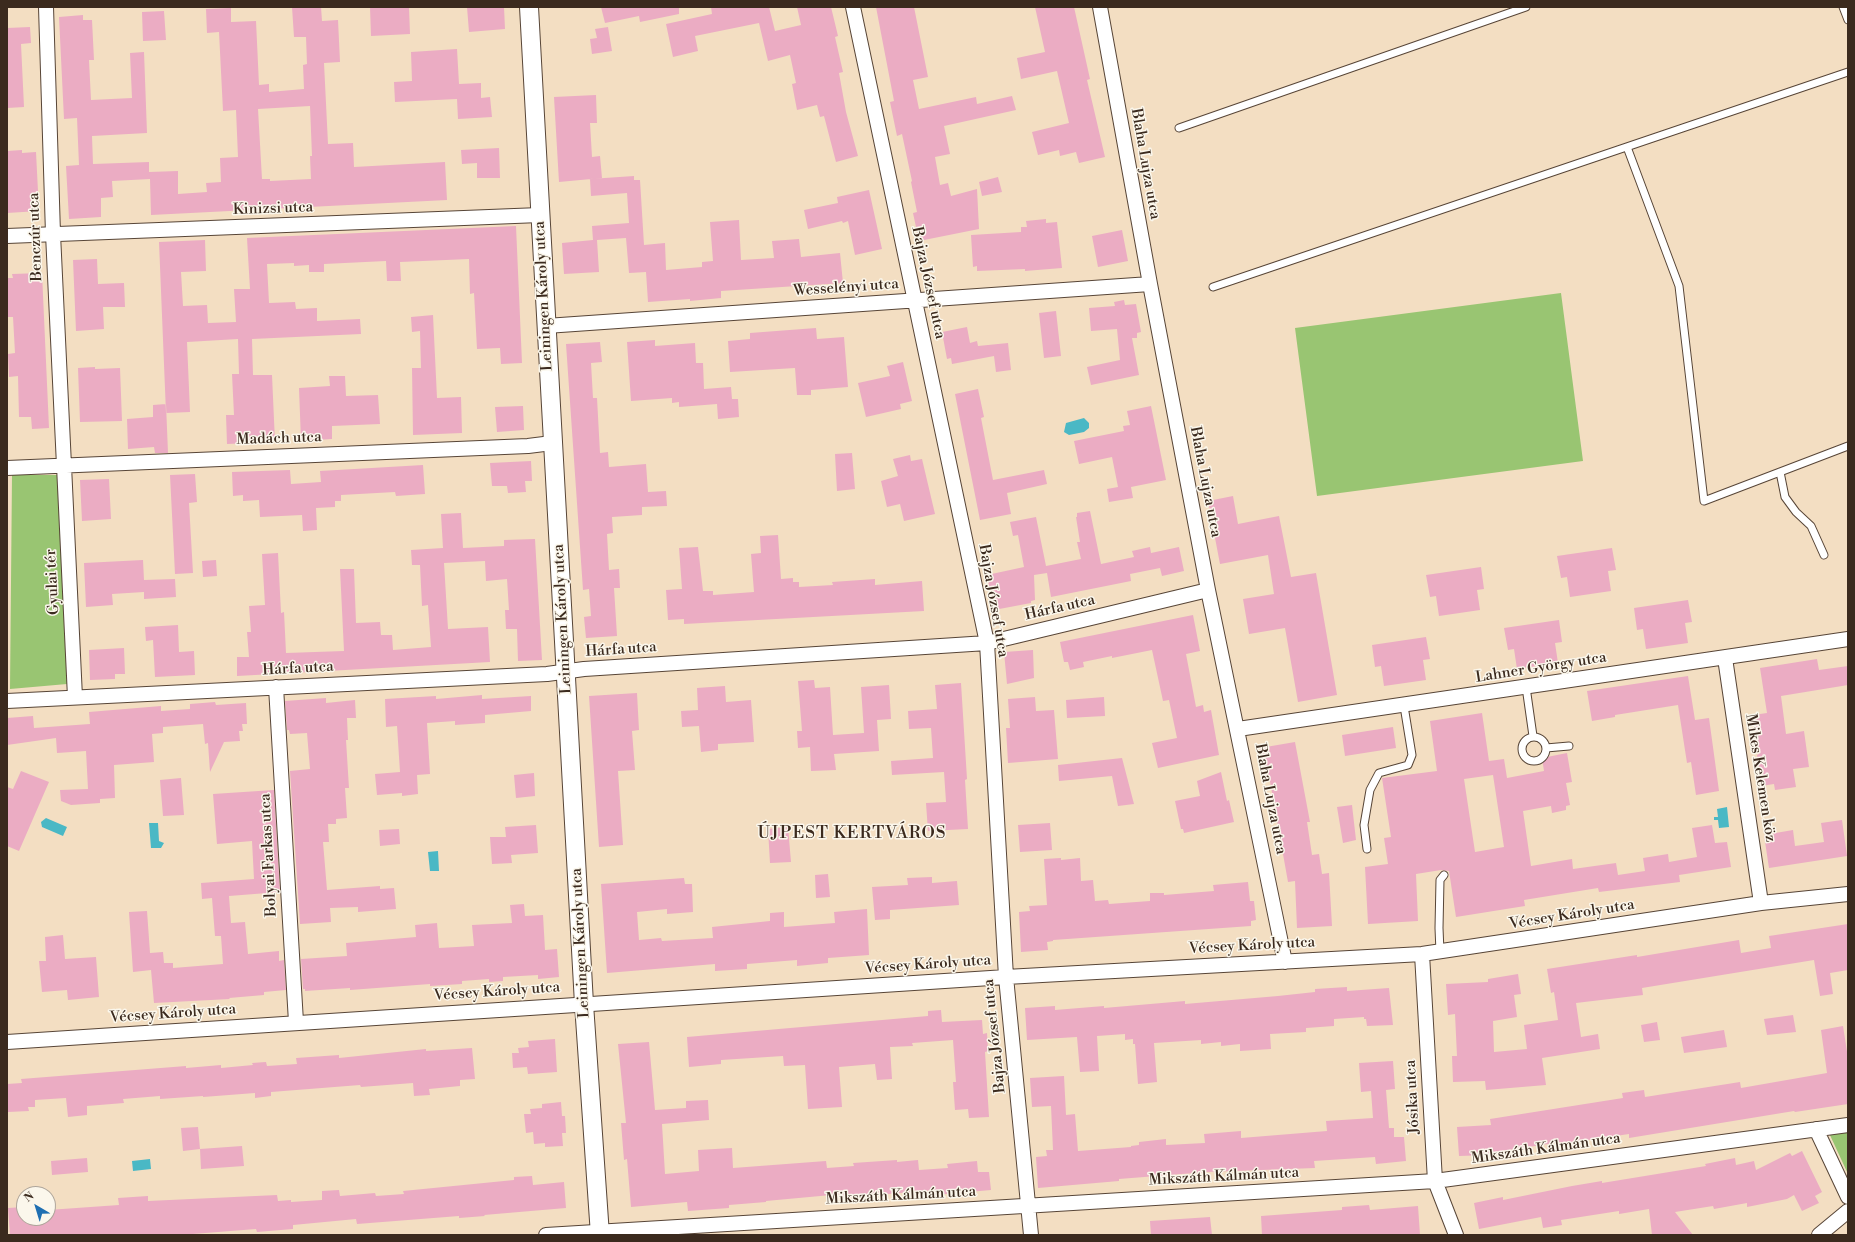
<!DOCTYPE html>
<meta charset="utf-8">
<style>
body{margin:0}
#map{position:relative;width:1855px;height:1242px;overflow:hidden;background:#f3dec2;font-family:"Libre Bodoni",serif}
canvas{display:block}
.frame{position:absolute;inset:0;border:8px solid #3b2a1e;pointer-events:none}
.north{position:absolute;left:16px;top:1186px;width:40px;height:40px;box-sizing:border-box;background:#fbf7ec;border:1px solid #aea59a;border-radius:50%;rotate:322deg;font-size:11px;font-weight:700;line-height:16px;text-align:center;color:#3b2a1e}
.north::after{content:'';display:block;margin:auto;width:14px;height:18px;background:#1f6fb2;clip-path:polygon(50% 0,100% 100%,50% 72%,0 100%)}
</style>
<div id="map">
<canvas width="1855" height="1242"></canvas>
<div class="frame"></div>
<div class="north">N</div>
</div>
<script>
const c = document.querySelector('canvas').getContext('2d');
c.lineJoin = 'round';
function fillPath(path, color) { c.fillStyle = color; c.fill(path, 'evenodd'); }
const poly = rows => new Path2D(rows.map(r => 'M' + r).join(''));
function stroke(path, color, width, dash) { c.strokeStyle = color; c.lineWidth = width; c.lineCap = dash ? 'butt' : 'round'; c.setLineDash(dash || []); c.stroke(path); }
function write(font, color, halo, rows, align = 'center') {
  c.font = font + ' "Libre Bodoni",serif'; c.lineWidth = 3; c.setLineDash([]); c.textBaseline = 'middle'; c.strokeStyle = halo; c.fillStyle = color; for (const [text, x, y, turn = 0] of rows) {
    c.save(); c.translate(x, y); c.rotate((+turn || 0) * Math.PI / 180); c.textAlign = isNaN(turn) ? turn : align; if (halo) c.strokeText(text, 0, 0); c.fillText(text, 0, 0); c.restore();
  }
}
fillPath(poly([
 [1561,293,1583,461,1317,496,1295,328],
 [12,475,60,475,67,684,10,689],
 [1848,1130,1848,1174,1829,1133]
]), '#99c572');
fillPath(poly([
 [1084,418,1089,423,1089,428,1084,432,1069,435,1064,432,1066,423],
 [1727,807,1729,827,1719,828,1718,820,1714,820,1714,817,1718,817,1717,809],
 [46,818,67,827,63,836,42,827,41,822],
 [149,823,158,823,159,841,164,843,161,848,151,848],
 [438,851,439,871,430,871,428,852],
 [150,1159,151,1169,133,1171,132,1161]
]), '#4ab8c5');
fillPath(poly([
 [292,7,321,7,322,21,338,20,340,62,324,63,328,144,353,143,354,167,445,162,447,200,151,215,150,179,112,181,113,197,101,198,101,217,69,219,66,166,79,165,77,118,64,119,59,17,83,15,83,20,92,20,94,60,89,60,91,100,132,98,130,53,144,52,147,133,92,136,93,164,149,162,149,172,178,171,178,194,207,192,206,183,221,182,220,158,238,157,236,110,223,111,219,32,207,33,206,9,231,8,231,22,256,21,259,85,269,84,269,92,304,89,303,65,307,64,306,37,294,37],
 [310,106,312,156,310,156,311,179,270,181,270,179,262,179,258,109],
 [370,7,409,7,410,34,371,36],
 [467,7,504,7,505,29,469,32],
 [601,7,679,7,679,14,640,22,639,16,605,23],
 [711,7,769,7,775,31,801,25,797,7,831,7,838,36,835,37,843,72,839,73,846,112,858,156,836,162,824,116,820,117,817,105,797,110,792,84,796,83,790,55,768,61,759,23,695,36,698,51,673,57,666,24,712,14],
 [876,7,914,7,928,77,913,80,919,109,976,97,977,104,1012,96,1016,110,944,126,950,154,935,157,940,185,948,183,951,196,977,189,979,229,919,241,913,213,917,212,911,182,912,181,902,134,897,136,890,102,894,101],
 [1035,7,1074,7,1090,79,1087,80,1105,157,1079,163,1076,152,1060,156,1059,150,1038,155,1032,132,1069,123,1057,71,1021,79,1017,58,1045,52],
 [164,11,166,40,143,41,142,12],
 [30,27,31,43,21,44,24,107,7,108,7,28],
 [608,27,612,51,592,54,590,39,597,38,595,29],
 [457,49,459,84,481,83,481,98,490,97,492,117,458,119,457,99,395,102,394,82,412,81,411,52],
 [596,95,597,123,590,123,592,157,600,156,602,178,559,182,554,97],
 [499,148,500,178,477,178,477,163,462,164,461,150],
 [22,150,22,153,36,152,39,211,7,213,7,151],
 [634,176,634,180,640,180,644,245,665,243,666,270,702,267,702,262,713,261,710,222,739,220,741,260,774,258,772,241,799,239,801,257,840,253,843,283,721,291,721,298,690,301,690,299,648,302,646,272,629,273,626,238,597,240,599,272,564,274,562,243,593,240,592,226,629,223,627,193,591,196,590,179],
 [998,177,1002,192,982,196,979,182],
 [869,190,882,249,855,255,848,221,843,223,842,221,808,229,804,210,838,203,837,197],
 [1046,219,1046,223,1057,222,1062,268,1025,271,1025,269,977,271,977,266,973,267,971,235,1021,232,1021,227,1027,227,1026,221],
 [516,226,522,363,501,364,500,348,477,349,474,293,470,294,469,259,400,262,401,281,387,281,386,261,324,264,324,272,309,272,309,265,294,266,294,263,267,264,269,303,295,302,296,309,317,308,317,321,360,319,361,334,252,339,253,375,272,375,275,442,227,444,226,415,234,415,232,374,239,374,238,339,187,342,190,412,166,413,159,242,205,240,206,271,181,272,183,306,207,305,208,323,236,322,234,289,250,289,247,238],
 [1122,230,1128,261,1098,267,1092,236],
 [97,259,98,284,124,283,125,307,103,307,104,329,76,331,73,260],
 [42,273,49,428,32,429,31,417,19,417,18,376,9,377,8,354,15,353,13,317,7,317,7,278,13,278,12,274],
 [1124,300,1125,305,1136,304,1141,332,1137,333,1137,338,1132,338,1139,375,1091,385,1087,367,1120,360,1117,329,1091,331,1089,308,1115,306,1114,302],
 [1056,311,1061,356,1044,358,1039,313],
 [433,315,437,398,461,397,462,433,413,435,412,368,421,368,420,331,412,332,411,317],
 [967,327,970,343,977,341,978,346,1008,343,1011,370,996,372,994,356,952,364,951,358,947,359,942,332],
 [816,328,817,339,844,337,848,387,811,390,811,395,797,395,795,368,730,372,728,341,750,339,750,333],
 [655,340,655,346,695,343,696,363,703,363,704,389,731,387,732,399,738,399,739,417,718,419,717,404,679,407,679,402,672,403,672,398,631,401,627,342],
 [600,342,602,362,591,363,593,398,597,398,600,453,608,452,609,467,646,464,648,492,666,491,667,506,642,507,642,515,612,517,613,533,607,534,609,570,619,569,620,588,614,588,617,636,586,638,584,617,591,616,589,589,583,590,566,344],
 [903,362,912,401,900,404,901,409,866,417,858,383,890,376,887,366],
 [95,367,95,369,120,368,122,421,80,422,78,368],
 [329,376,345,376,346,396,378,395,380,424,332,426,332,439,301,441,299,388,330,386],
 [978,389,984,417,981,418,993,480,1044,470,1047,484,1007,493,1011,514,980,520,955,394],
 [166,404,168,453,155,453,154,447,128,449,127,419,153,417,153,405],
 [523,406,524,430,497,432,495,407],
 [1151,406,1166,480,1131,487,1133,498,1109,502,1107,489,1118,487,1112,457,1079,464,1074,441,1124,431,1123,426,1130,425,1127,411],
 [852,453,855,489,837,491,835,454],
 [910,455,911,461,922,459,935,514,904,521,900,504,887,507,881,481,898,476,893,459],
 [531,461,532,481,525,481,526,492,508,493,507,486,492,486,490,463],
 [423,465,425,494,396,496,395,492,341,495,341,501,335,501,335,507,316,508,317,530,303,531,302,515,260,517,259,500,243,501,243,495,233,496,232,472,290,470,291,484,321,482,320,471],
 [195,474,197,502,189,503,193,573,175,574,170,475],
 [109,479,111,519,82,521,80,480],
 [1233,496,1238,524,1279,516,1291,577,1316,573,1337,695,1298,702,1285,628,1249,634,1243,599,1274,594,1268,555,1220,564,1208,501],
 [1090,511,1101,564,1134,557,1132,551,1150,547,1151,553,1179,547,1184,571,1162,576,1160,568,1130,574,1131,581,1051,597,1047,573,1034,575,1035,600,1031,601,1031,603,994,610,987,575,1024,567,1018,535,1013,536,1010,522,1036,517,1046,566,1081,559,1077,542,1080,542,1076,517,1077,517,1077,513],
 [461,513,463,548,504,546,504,540,535,539,542,660,518,661,517,629,506,629,505,610,509,610,507,579,486,581,485,561,444,563,448,629,488,627,490,662,237,676,237,657,249,657,247,632,251,632,249,606,265,605,262,554,278,553,281,613,284,612,286,653,344,651,340,569,354,569,356,623,380,622,381,635,392,635,393,650,431,647,428,605,422,606,420,565,412,565,411,550,443,548,441,514],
 [778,535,781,579,793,578,793,582,799,582,799,587,833,585,832,582,875,579,875,585,922,581,924,611,684,624,684,619,668,620,666,590,682,589,679,548,698,547,703,591,713,591,713,595,754,592,751,554,761,553,760,536],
 [1612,548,1616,570,1608,571,1611,591,1570,597,1567,577,1561,578,1557,556],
 [143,560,144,580,175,579,176,597,144,599,144,592,112,594,113,605,86,607,84,563],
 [216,560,217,576,203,577,202,561],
 [1481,567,1484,589,1477,590,1480,610,1439,616,1436,596,1430,597,1426,575],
 [1688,600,1692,622,1685,623,1688,643,1646,649,1643,629,1637,630,1634,608],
 [1193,615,1200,651,1186,654,1196,707,1203,705,1204,712,1211,710,1219,755,1158,768,1152,743,1177,738,1169,700,1163,701,1152,650,1112,658,1112,656,1083,662,1084,667,1070,670,1068,662,1064,662,1060,642],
 [1559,620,1562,642,1555,643,1558,663,1517,669,1514,649,1508,650,1504,628],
 [178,625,179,652,194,651,195,675,155,677,153,640,146,641,145,627],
 [1426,637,1430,659,1423,660,1426,680,1384,686,1381,666,1375,667,1372,645],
 [124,648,125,674,115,674,115,679,90,680,89,650],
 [1033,650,1034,678,1007,684,1004,652],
 [1817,659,1819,670,1848,666,1848,685,1781,696,1786,734,1804,731,1809,767,1793,769,1796,787,1775,790,1774,784,1761,786,1757,755,1759,754,1753,715,1767,713,1760,668],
 [1688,676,1695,720,1709,718,1719,791,1696,795,1691,762,1687,763,1678,705,1615,715,1615,717,1592,721,1587,691],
 [814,680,815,688,830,687,833,735,864,733,861,687,889,685,891,719,877,720,879,751,834,754,836,770,811,771,810,747,798,748,797,731,802,731,798,681],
 [961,683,967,779,965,780,968,829,928,831,926,803,946,802,944,772,892,775,891,761,933,758,931,728,909,729,908,711,937,709,935,685],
 [725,686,726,702,751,700,754,742,718,744,718,750,701,752,699,726,682,727,681,711,698,710,697,688],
 [637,693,639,730,632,731,635,770,618,771,623,845,599,847,589,696],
 [482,695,482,699,531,696,531,711,485,715,485,723,455,725,455,721,427,723,430,774,417,775,418,794,402,796,402,793,377,795,375,774,400,772,397,726,386,727,385,699,436,696,436,699],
 [1035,697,1036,711,1054,710,1058,759,1008,763,1006,728,1010,728,1008,699],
 [1104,697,1105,716,1067,718,1066,700],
 [326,698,326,703,355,700,356,718,347,718,348,740,346,740,349,788,345,788,347,818,336,819,336,824,328,824,329,842,323,842,327,890,380,886,380,889,394,888,396,909,358,912,358,907,330,908,331,922,300,924,290,771,310,769,307,733,290,734,289,730,287,730,285,701],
 [215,702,216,705,246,703,247,724,242,724,243,731,239,731,240,741,224,742,210,772,208,743,205,744,203,724,163,727,163,733,152,734,154,762,114,765,115,798,100,799,100,803,71,805,61,801,60,790,88,789,86,751,57,753,56,738,7,745,7,718,33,716,34,728,90,724,89,712,161,706,161,711,190,709,190,704],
 [1482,713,1489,761,1504,759,1507,778,1544,771,1542,758,1567,753,1572,782,1566,783,1570,805,1566,806,1566,810,1552,813,1551,806,1523,811,1531,866,1572,859,1573,869,1616,863,1618,875,1645,871,1643,858,1668,854,1669,862,1697,857,1692,828,1712,825,1715,843,1727,842,1731,867,1679,875,1680,882,1599,892,1598,888,1524,900,1525,906,1456,917,1449,871,1441,870,1416,874,1418,921,1368,924,1365,867,1388,864,1384,838,1391,837,1382,778,1437,771,1430,721],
 [1493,775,1504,847,1475,852,1464,779],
 [1393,727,1396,748,1345,756,1342,735],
 [1295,742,1310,822,1307,822,1312,855,1319,854,1322,874,1329,873,1332,926,1297,928,1295,881,1288,882,1269,776,1265,777,1260,748],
 [1122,758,1134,804,1118,806,1112,776,1059,781,1058,765],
 [21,771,49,782,19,851,7,846,7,787,13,789],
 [1221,772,1227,801,1229,800,1234,822,1184,833,1183,829,1181,829,1175,801,1200,796,1197,781],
 [534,773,535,796,516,798,514,775],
 [181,778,184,815,163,816,160,780],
 [274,790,280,892,229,896,231,923,245,922,248,954,279,951,279,961,284,960,286,990,264,992,264,995,229,998,230,999,154,1003,151,970,133,972,129,912,147,911,150,953,163,952,164,963,173,963,173,968,223,964,221,936,215,936,212,898,202,899,201,883,254,879,252,841,217,844,213,794],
 [1352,805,1356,840,1343,843,1337,807],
 [1842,820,1847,856,1769,868,1764,835,1793,830,1795,846,1824,842,1821,823],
 [1050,823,1052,850,1020,852,1018,825],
 [536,825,538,853,511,855,512,863,492,864,490,837,506,837,505,827],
 [788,827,791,862,770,863,768,829],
 [399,829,400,844,380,846,379,830],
 [1061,858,1061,860,1080,858,1081,881,1093,880,1095,901,1108,900,1109,904,1150,901,1150,893,1164,893,1164,895,1214,891,1213,885,1248,882,1250,901,1254,901,1256,920,1251,921,1251,926,1053,940,1053,941,1047,942,1048,950,1021,952,1019,912,1030,911,1029,906,1047,905,1044,859],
 [828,874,830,897,816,898,815,875],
 [932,877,932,883,957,881,959,905,890,910,890,919,875,920,872,887,908,885,907,878],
 [684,878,685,884,692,884,693,912,667,914,667,909,637,912,639,940,661,938,662,941,713,938,712,927,770,921,770,913,784,912,784,927,835,923,834,912,867,909,869,955,828,958,828,963,797,966,797,960,747,964,747,969,715,971,715,964,607,973,601,884],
 [524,904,525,916,543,915,545,950,557,949,559,977,538,979,538,975,503,977,503,981,489,982,489,979,462,981,462,984,430,986,430,984,350,990,350,988,305,991,305,989,303,989,301,959,347,956,346,943,416,937,415,925,437,923,439,948,474,946,472,925,512,923,510,905],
 [1848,924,1848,970,1830,973,1833,994,1820,996,1814,960,1642,988,1643,995,1576,1003,1581,1037,1598,1034,1600,1049,1542,1058,1546,1085,1486,1090,1485,1081,1453,1082,1452,1056,1457,1056,1455,1014,1448,1015,1446,984,1488,982,1488,979,1518,974,1521,994,1514,995,1517,1017,1493,1021,1494,1052,1527,1049,1524,1025,1558,1020,1554,992,1551,993,1547,969,1637,955,1637,957,1739,940,1741,953,1771,948,1769,936],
 [63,935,65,959,96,957,99,997,68,1000,67,990,42,992,39,961,46,961,45,937],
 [1347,987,1347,991,1389,988,1393,1025,1367,1026,1366,1019,1364,1019,1364,1017,1334,1019,1334,1026,1306,1028,1306,1032,1270,1034,1271,1049,1240,1051,1240,1044,1221,1046,1221,1042,1201,1044,1201,1040,1154,1043,1157,1082,1138,1084,1135,1044,1133,1044,1133,1039,1125,1040,1125,1034,1097,1036,1099,1071,1080,1072,1077,1037,1027,1040,1025,1008,1055,1006,1055,1010,1104,1006,1104,1008,1185,1001,1185,1004,1278,996,1315,992,1315,989],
 [941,1010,942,1022,982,1020,983,1034,987,1033,988,1051,985,1052,989,1117,969,1118,968,1109,955,1110,953,1082,956,1082,953,1040,912,1043,913,1046,890,1047,892,1079,877,1080,875,1064,839,1067,842,1107,808,1109,805,1065,784,1066,783,1056,721,1060,721,1064,689,1067,687,1037,928,1016,928,1011],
 [1793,1015,1796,1032,1767,1035,1764,1019],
 [1657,1022,1660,1040,1644,1042,1641,1025],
 [1843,1026,1848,1058,1848,1104,1795,1112,1794,1111,1629,1138,1629,1134,1561,1144,1561,1142,1489,1153,1489,1155,1459,1156,1457,1127,1491,1125,1490,1119,1623,1098,1622,1093,1644,1090,1645,1097,1740,1082,1741,1088,1827,1073,1821,1030],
 [1724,1030,1727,1047,1684,1053,1681,1037],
 [555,1039,557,1072,528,1074,527,1067,513,1068,512,1053,519,1053,518,1048,529,1047,528,1041],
 [649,1042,655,1110,686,1108,686,1101,708,1100,709,1120,662,1124,665,1174,699,1171,698,1150,732,1148,733,1168,826,1161,827,1168,854,1166,853,1163,897,1160,897,1162,918,1160,919,1170,948,1168,947,1164,977,1161,978,1172,989,1172,991,1190,935,1195,935,1190,843,1198,842,1194,766,1201,766,1202,729,1205,729,1208,688,1211,687,1202,631,1207,627,1159,624,1160,621,1123,626,1123,618,1044],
 [472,1048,475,1079,460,1080,460,1086,429,1089,430,1095,414,1096,413,1083,361,1087,360,1085,271,1092,271,1096,255,1098,255,1093,203,1097,203,1096,160,1099,160,1096,123,1099,124,1103,87,1106,87,1115,68,1117,66,1098,35,1100,35,1107,28,1107,29,1111,8,1112,7,1084,22,1083,21,1079,186,1066,186,1068,221,1065,221,1068,253,1065,252,1063,266,1062,267,1066,297,1064,296,1058,339,1055,339,1058,426,1049,426,1051],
 [1393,1061,1395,1089,1386,1090,1389,1128,1394,1128,1394,1137,1404,1137,1406,1161,1376,1164,1375,1157,1314,1161,1315,1168,1207,1172,1119,1179,1119,1181,1038,1188,1036,1157,1047,1156,1046,1150,1053,1150,1051,1106,1032,1107,1030,1078,1064,1076,1066,1115,1075,1114,1078,1151,1131,1147,1131,1146,1139,1145,1139,1142,1166,1139,1166,1145,1205,1143,1204,1134,1241,1131,1241,1138,1327,1131,1326,1121,1373,1118,1371,1091,1361,1092,1359,1063],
 [561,1102,562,1116,565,1116,566,1133,562,1133,563,1146,545,1147,545,1143,534,1144,533,1132,526,1133,524,1114,531,1114,530,1109,542,1108,542,1104],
 [198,1127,200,1149,183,1151,181,1128],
 [242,1146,244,1166,201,1169,200,1149],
 [1802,1151,1822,1192,1815,1196,1819,1203,1802,1211,1794,1195,1787,1199,1747,1207,1747,1203,1714,1209,1713,1206,1675,1212,1693,1235,1652,1235,1649,1209,1619,1214,1619,1211,1561,1220,1562,1225,1543,1228,1541,1217,1479,1229,1474,1203,1503,1197,1503,1200,1572,1186,1602,1181,1602,1183,1706,1166,1705,1164,1735,1158,1736,1165,1754,1161,1756,1170,1790,1153,1792,1156],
 [87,1158,88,1172,52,1175,51,1161],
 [532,1176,533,1185,564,1182,566,1208,484,1215,485,1216,459,1218,459,1216,357,1224,356,1219,293,1225,293,1229,257,1232,256,1229,180,1235,10,1235,8,1208,24,1207,24,1218,48,1218,48,1210,119,1205,118,1198,148,1196,148,1201,277,1195,278,1201,291,1200,291,1202,322,1200,322,1191,339,1190,340,1196,375,1193,376,1196,404,1194,403,1191,514,1180,514,1177],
 [1369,1205,1370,1210,1418,1206,1420,1235,1262,1235,1261,1216,1342,1210,1342,1207],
 [1210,1217,1212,1235,1151,1235,1150,1221]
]), '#ebacc3');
const service = poly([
 [1843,7,1848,20],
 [1179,128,1526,7],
 [1627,147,1679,286,1704,501,1848,446],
 [1213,287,1848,72],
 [1780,472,1785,497,1796,512,1811,526,1824,555],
 [1526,687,1533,736],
 '1522 749a12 12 0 1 1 24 0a12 12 0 1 1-24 0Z',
 [1546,748,1569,746],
 [1367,849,1364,825,1370,790,1379,773,1408,765,1412,755,1404,706],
 [1440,952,1439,928,1440,880,1444,875]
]);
const minor = poly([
 [46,7,53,234,75,697],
 [853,7,987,643,1006,977,1031,1235],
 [1100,7,1150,284,1208,590,1285,962],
 [7,236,540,215],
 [546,326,1150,284],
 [7,468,528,446,552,443],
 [1725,658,1761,903],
 [276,687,296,1022],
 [7,701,547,674,584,669,987,643,1208,590],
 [1238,729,1848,639],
 [1422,954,1435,1181,1456,1235],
 [7,1042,1006,977,1422,954,1761,903,1848,894],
 [1816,1129,1848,1197],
 [546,1235,1435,1181,1848,1125],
 [1819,1235,1848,1211]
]);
const tertiary = poly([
 [529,7,584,1004,600,1235]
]);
stroke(service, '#574537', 9);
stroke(minor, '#574537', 16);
stroke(tertiary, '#574537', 20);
stroke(service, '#fff', 7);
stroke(minor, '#fff', 14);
stroke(tertiary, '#fff', 18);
write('15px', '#3b2a1e', '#fbf7ec', [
 ["Blaha Lujza utca",1145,164,80],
 ["Kinizsi utca",273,209,-2],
 ["Benczúr utca",36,237,-92],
 ["Bajza József utca",928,283,78],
 ["Wesselényi utca",846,288,-4],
 ["Leiningen Károly utca",544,296,-93],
 ["Madách utca",279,439,-2],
 ["Blaha Lujza utca",1205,482,79],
 ["Gyulai tér",53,582,-93],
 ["Bajza József utca",993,601,80],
 ["Hárfa utca",1060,608,-13],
 ["Leiningen Károly utca",563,619,-93],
 ["Hárfa utca",621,650,-4],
 ["Lahner György utca",1541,668,-9],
 ["Hárfa utca",298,669,-3],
 ["Mikes Kelemen köz",1760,778,81],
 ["Blaha Lujza utca",1270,799,79],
 ["Bolyai Farkas utca",269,855,-93],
 ["Vécsey Károly utca",1572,915,-9],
 ["Leiningen Károly utca",581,943,-93],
 ["Vécsey Károly utca",1252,946,-3],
 ["Vécsey Károly utca",928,965,-4],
 ["Vécsey Károly utca",497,992,-4],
 ["Vécsey Károly utca",173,1014,-4],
 ["Bajza József utca",995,1036,-96],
 ["Jósika utca",1413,1097,-93],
 ["Mikszáth Kálmán utca",1546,1149,-8],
 ["Mikszáth Kálmán utca",1224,1177,-3],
 ["Mikszáth Kálmán utca",901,1196,-3]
]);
c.letterSpacing = '1px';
write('17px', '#3b2a1e', '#fbf7ec', [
 ["ÚJPEST KERTVÁROS",852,834]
]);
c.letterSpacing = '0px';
</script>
